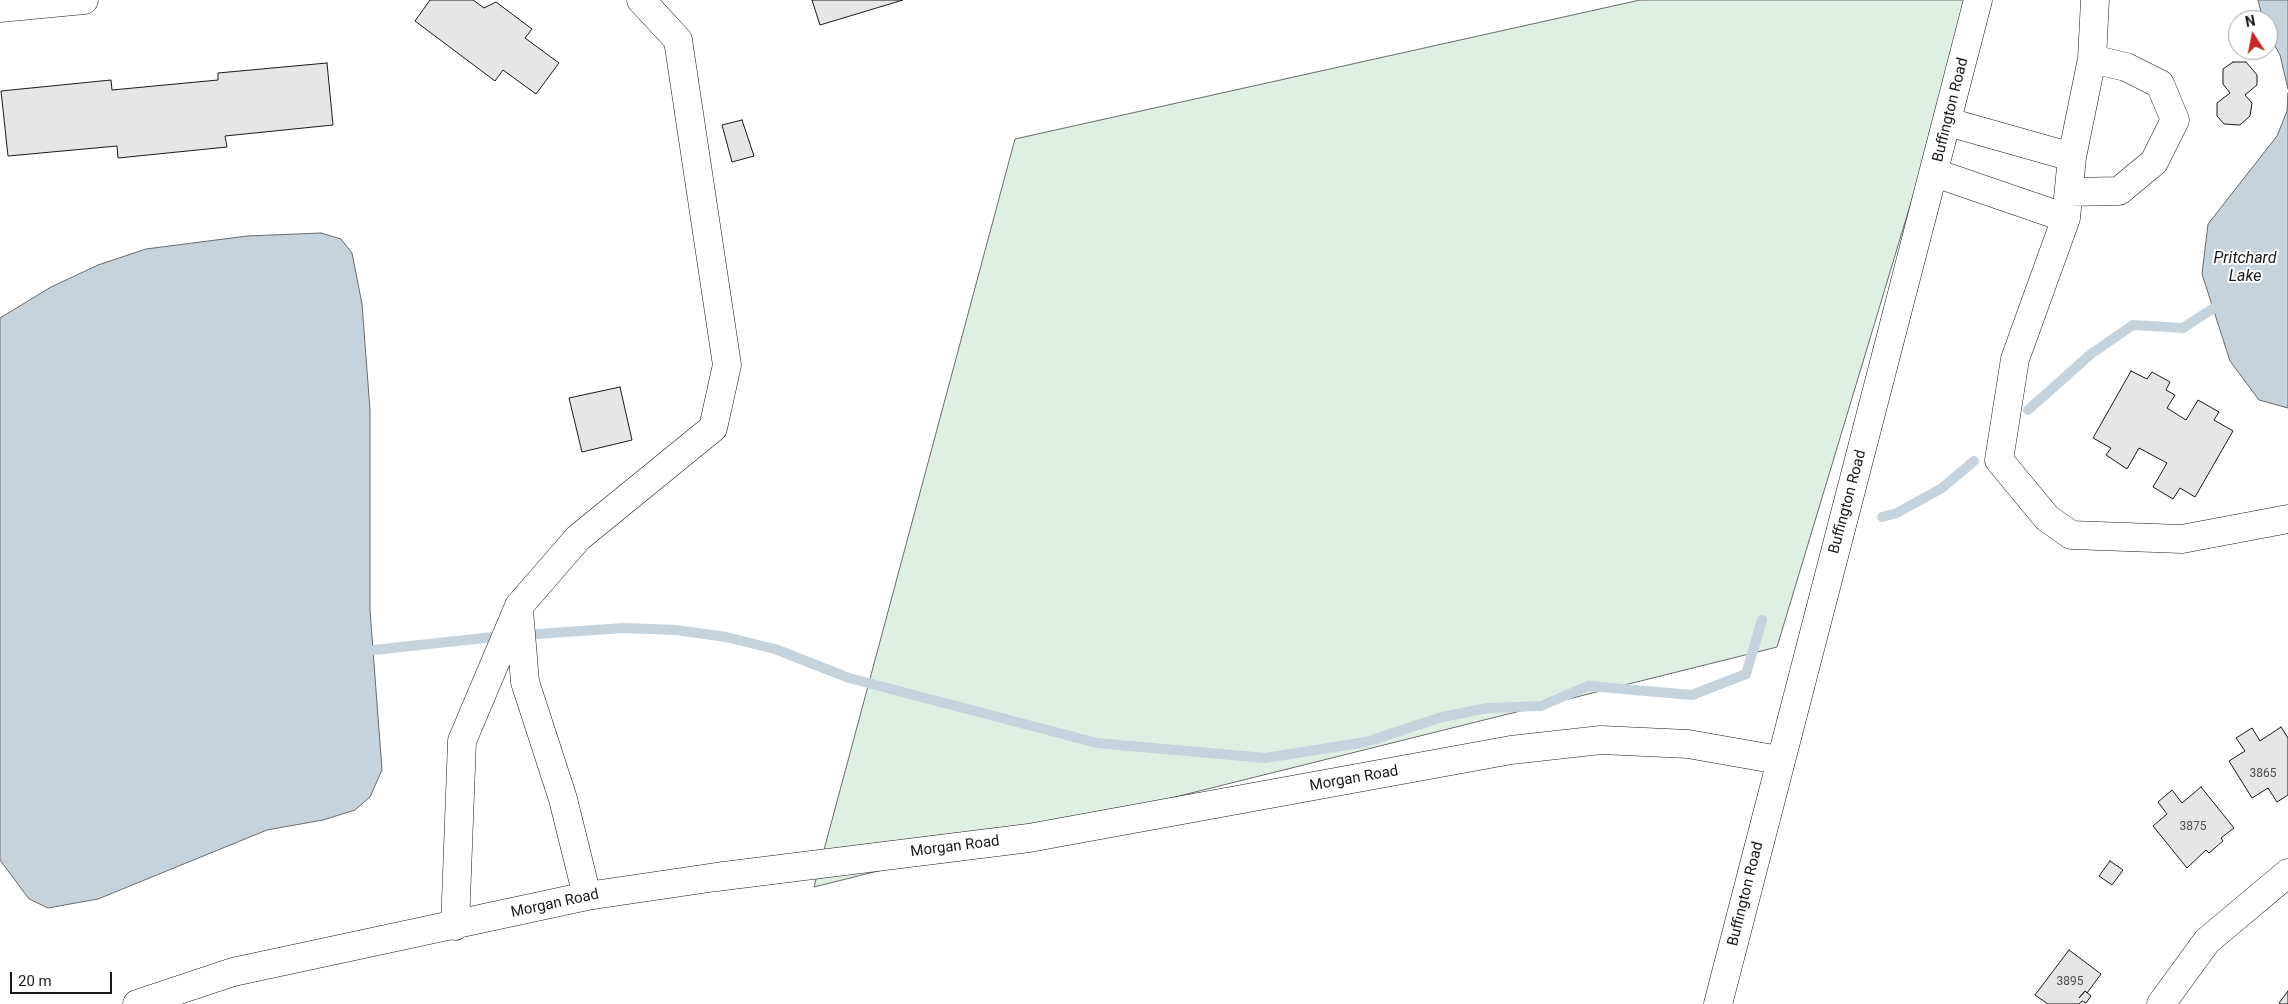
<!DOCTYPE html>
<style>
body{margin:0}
#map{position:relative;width:2288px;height:1004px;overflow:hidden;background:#fff;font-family:Roboto,sans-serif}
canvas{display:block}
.north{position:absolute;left:2228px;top:10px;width:50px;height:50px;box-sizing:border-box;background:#fff;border:1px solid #a3a3a3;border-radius:50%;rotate:349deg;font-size:14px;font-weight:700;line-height:20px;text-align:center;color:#1a1a1a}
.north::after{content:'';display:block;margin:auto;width:18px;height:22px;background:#c62828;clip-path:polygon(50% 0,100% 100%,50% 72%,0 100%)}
.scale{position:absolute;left:10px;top:972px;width:102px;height:22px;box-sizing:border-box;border:2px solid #1a1a1a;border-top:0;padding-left:6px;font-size:15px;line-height:18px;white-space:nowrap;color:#1a1a1a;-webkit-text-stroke:4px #fff;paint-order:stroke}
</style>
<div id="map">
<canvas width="2288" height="1004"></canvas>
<div class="north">N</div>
<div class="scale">20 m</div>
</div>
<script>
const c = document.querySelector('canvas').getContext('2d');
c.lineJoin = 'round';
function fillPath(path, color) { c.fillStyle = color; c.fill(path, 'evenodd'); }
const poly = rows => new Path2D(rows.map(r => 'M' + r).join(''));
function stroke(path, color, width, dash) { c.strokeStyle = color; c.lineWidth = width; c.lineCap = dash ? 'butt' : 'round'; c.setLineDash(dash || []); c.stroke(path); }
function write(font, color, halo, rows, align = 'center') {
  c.font = font + ' Roboto,sans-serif'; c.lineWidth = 4; c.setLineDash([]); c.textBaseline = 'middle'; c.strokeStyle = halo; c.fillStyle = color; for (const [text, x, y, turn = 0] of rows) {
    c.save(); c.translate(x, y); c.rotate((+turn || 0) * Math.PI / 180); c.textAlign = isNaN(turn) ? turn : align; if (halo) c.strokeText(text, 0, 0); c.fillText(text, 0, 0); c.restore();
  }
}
const green = poly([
 [1640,0,1972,0,1777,647,814,887,1015,139,1640,0]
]);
fillPath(green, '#e0efe3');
stroke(green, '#6a6a6a', 1);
const water = poly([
 [2258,0,2288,0,2288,89,2280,55,2268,33,2268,20,2263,20,2258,0],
 [2288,93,2288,408,2259,400,2230,361,2202,274,2208,224,2277,136,2287,111,2288,93],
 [321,233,341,239,352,253,362,304,370,410,370,610,382,770,370,797,355,810,323,820,267,830,98,899,48,908,29,899,0,860,0,318,51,287,98,265,146,249,247,236,321,233]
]);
fillPath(water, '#c6d2dc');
stroke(water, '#6a6a6a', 1);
stroke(poly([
 [2028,410,2091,354,2133,325,2183,328,2223,302],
 [1882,517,1897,513,1942,488,1974,461],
 [522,635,624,628,675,630,726,637,775,649,849,678,1097,743,1265,758,1366,742,1442,717,1488,708,1541,706,1588,686,1692,695,1746,674,1762,620],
 [374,650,502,636]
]), '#c6d2dc', 10);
const building = poly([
 [430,0,473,0,484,8,496,2,532,29,525,38,559,63,536,94,503,70,495,81,415,21,430,0],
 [812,0,903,0,820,25,812,0],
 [2233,62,2246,62,2257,75,2257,85,2245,95,2252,103,2250,116,2240,125,2224,124,2217,116,2217,103,2230,93,2223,84,2223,69,2233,62],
 [327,63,333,125,225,136,227,147,118,158,117,146,8,156,1,91,111,80,112,90,218,80,218,73,327,63],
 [742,120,754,156,732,162,722,125,742,120],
 [2131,371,2147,379,2152,372,2170,382,2166,390,2175,395,2167,408,2186,420,2198,400,2219,412,2214,420,2233,431,2195,497,2180,488,2173,499,2153,487,2167,463,2139,448,2127,469,2106,455,2111,448,2093,438,2131,371],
 [620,387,632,440,582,452,569,398,620,387],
 [2281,727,2288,738,2288,795,2277,802,2268,788,2252,798,2229,761,2245,751,2236,738,2252,728,2260,741,2281,727],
 [2201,787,2234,828,2221,838,2223,841,2209,853,2206,850,2187,868,2153,826,2167,814,2158,802,2172,790,2182,803,2201,787],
 [2110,861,2123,870,2112,885,2099,876,2110,861],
 [2069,950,2101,974,2087,993,2085,991,2079,998,2085,991,2091,996,2086,1003,2082,1001,2079,1004,2048,1004,2035,995,2069,950],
 [2288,991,2288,1004,2281,1004,2279,1003,2288,991]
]);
fillPath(building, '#e6e6e6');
stroke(building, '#1a1a1a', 1);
const street = poly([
 [2095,0,2092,59,2072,157,2066,218,2015,359,1999,460,2047,518,2071,535,2182,539,2288,519],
 [0,8,84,0],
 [1948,122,2072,157],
 [1935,173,2066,218],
 [2069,192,2119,191,2154,162,2175,120,2160,84,2126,67,2092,59],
 [519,610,525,682,563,799,587,896],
 [455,926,462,741,519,606,578,538,713,428,727,365,678,40,641,0],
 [137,1004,233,972,587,896,716,877,1029,838,1511,750,1601,740,1688,744,1779,760],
 [2161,1004,2207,941,2288,873]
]);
const secondary = poly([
 [1718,1004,1978,0]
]);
stroke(street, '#1a1a1a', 29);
stroke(secondary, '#1a1a1a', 29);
stroke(street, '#fff', 28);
stroke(secondary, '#fff', 28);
write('12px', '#4d4d4d', null, [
 ["3865",2263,774],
 ["3875",2193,827],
 ["3895",2070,982]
]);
write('15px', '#1a1a1a', '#fff', [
 ["Buffington Road",1951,110,-76],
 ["Buffington Road",1848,502,-75],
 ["Morgan Road",1354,779,-10],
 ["Morgan Road",955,847,-7],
 ["Buffington Road",1746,894,-76],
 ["Morgan Road",555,904,-12]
]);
write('italic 16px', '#1a1a1a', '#fff', [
 ["Pritchard",2245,259],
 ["Lake",2245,277]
]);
</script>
